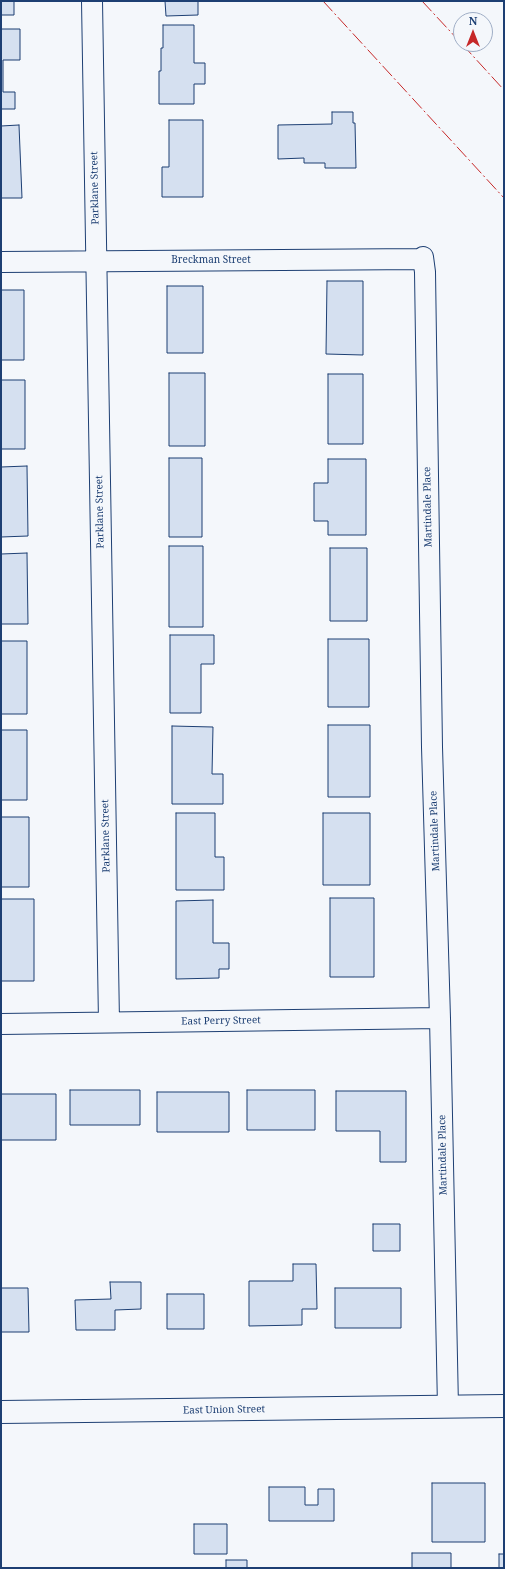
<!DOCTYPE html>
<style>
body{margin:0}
#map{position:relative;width:505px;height:1569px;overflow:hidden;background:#f4f7fb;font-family:"Noto Serif",serif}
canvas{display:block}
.frame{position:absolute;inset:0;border:2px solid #1d3f73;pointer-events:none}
.north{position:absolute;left:453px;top:12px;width:40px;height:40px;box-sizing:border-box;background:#f4f7fb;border:1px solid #9eadc5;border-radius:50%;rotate:0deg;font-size:11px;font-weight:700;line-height:16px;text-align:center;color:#1d3f73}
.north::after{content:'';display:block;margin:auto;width:14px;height:18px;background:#c62828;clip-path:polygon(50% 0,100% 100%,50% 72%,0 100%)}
</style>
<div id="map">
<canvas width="505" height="1569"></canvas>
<div class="frame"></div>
<div class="north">N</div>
</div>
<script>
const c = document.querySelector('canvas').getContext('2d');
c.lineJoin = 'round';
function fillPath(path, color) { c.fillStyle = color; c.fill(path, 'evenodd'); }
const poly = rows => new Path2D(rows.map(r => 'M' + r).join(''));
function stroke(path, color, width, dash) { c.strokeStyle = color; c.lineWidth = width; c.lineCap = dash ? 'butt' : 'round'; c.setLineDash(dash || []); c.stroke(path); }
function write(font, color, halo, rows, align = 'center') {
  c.font = font + ' "Noto Serif",serif'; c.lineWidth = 3; c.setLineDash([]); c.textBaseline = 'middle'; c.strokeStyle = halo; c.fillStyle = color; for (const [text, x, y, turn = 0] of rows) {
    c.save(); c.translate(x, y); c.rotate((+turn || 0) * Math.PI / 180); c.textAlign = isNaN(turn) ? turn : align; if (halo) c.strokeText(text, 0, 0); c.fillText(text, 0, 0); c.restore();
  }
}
const building = poly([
 [1,1,14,1,14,15,1,15,1,1],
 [165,1,198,1,198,15,166,16,165,1],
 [163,25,194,25,194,63,205,63,205,84,194,84,194,104,159,104,159,71,161,71,161,48,163,48,163,25],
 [1,29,20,29,20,60,3,60,3,92,15,92,15,109,1,109,1,29],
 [332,112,353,112,353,123,355,123,356,168,325,168,325,163,304,163,304,158,278,159,278,125,332,124,332,112],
 [169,120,203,120,203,197,162,197,162,167,169,167,169,120],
 [19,125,22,198,1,198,1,126,19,125],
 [327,281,363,281,363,355,326,354,327,281],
 [167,286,203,286,203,353,167,353,167,286],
 [1,290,24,290,24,360,1,360,1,290],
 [169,373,205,373,205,446,169,446,169,373],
 [328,374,363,374,363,444,328,444,328,374],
 [1,380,25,380,25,449,1,449,1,380],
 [169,458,202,458,202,537,169,537,169,458],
 [328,459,366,459,366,535,328,535,328,521,314,521,314,483,328,483,328,459],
 [27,466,28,536,1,537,1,467,27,466],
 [169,546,203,546,203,627,169,627,169,546],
 [330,548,367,548,367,621,330,621,330,548],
 [27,553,28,624,1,624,1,554,27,553],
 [170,635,214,635,214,664,201,664,201,713,170,713,170,635],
 [328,639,369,639,369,707,328,707,328,639],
 [1,641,27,641,27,714,1,714,1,641],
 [328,725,370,725,370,797,328,797,328,725],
 [172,726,213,727,212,774,223,774,223,804,172,804,172,726],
 [1,730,27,730,27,800,1,800,1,730],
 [176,813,215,813,215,857,224,857,224,890,176,890,176,813],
 [323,813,370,813,370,885,323,885,323,813],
 [1,817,29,817,29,887,1,887,1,817],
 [330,898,374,898,374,977,330,977,330,898],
 [1,899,34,899,34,981,1,981,1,899],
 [213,900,213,943,229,943,229,969,219,969,219,978,176,979,176,901,213,900],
 [70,1090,140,1090,140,1125,70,1125,70,1090],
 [247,1090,315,1090,315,1130,247,1130,247,1090],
 [336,1091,406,1091,406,1162,380,1162,380,1131,336,1131,336,1091],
 [157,1092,229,1092,229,1132,157,1132,157,1092],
 [1,1094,56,1094,56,1140,1,1140,1,1094],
 [373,1224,400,1224,400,1251,373,1251,373,1224],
 [293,1264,316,1264,317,1309,302,1309,302,1325,249,1326,249,1281,293,1281,293,1264],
 [110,1282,141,1282,141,1309,115,1310,115,1330,76,1330,75,1300,111,1299,110,1282],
 [1,1288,28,1288,29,1332,1,1332,1,1288],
 [335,1288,401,1288,401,1328,335,1328,335,1288],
 [167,1294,204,1294,204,1329,167,1329,167,1294],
 [432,1483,485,1483,485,1542,432,1542,432,1483],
 [269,1487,305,1487,305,1505,318,1505,318,1489,334,1489,334,1521,269,1521,269,1487],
 [194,1524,227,1524,227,1554,194,1554,194,1524],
 [412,1553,451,1553,451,1568,412,1568,412,1553],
 [499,1554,504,1554,504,1568,499,1568,499,1554],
 [226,1560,247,1560,247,1568,226,1568,226,1560]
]);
fillPath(building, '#d5e0f0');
stroke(building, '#1d3f73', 1);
const minor = poly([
 [92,1,109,1022],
 [1,262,422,259,423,257,425,272,432,747,440,1018,448,1407],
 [1,1024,440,1018]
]);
const tertiary = poly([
 [1,1412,504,1406]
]);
stroke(minor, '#1d3f73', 22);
stroke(tertiary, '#1d3f73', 24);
stroke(minor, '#f4f7fb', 20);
stroke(tertiary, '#f4f7fb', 22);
stroke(poly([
 [323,1,504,198],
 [422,1,461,43],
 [462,44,504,90]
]), '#c62828', 1, [14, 3, 2, 3]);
write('10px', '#1d3f73', '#f4f7fb', [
 ["Parklane Street",95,188,-91],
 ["Breckman Street",211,260],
 ["Martindale Place",428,507,-91],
 ["Parklane Street",100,512,-91],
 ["Martindale Place",435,831,-92],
 ["Parklane Street",106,836,-91],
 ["East Perry Street",221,1021,-1],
 ["Martindale Place",443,1155,-91],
 ["East Union Street",224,1410,-1]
]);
</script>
